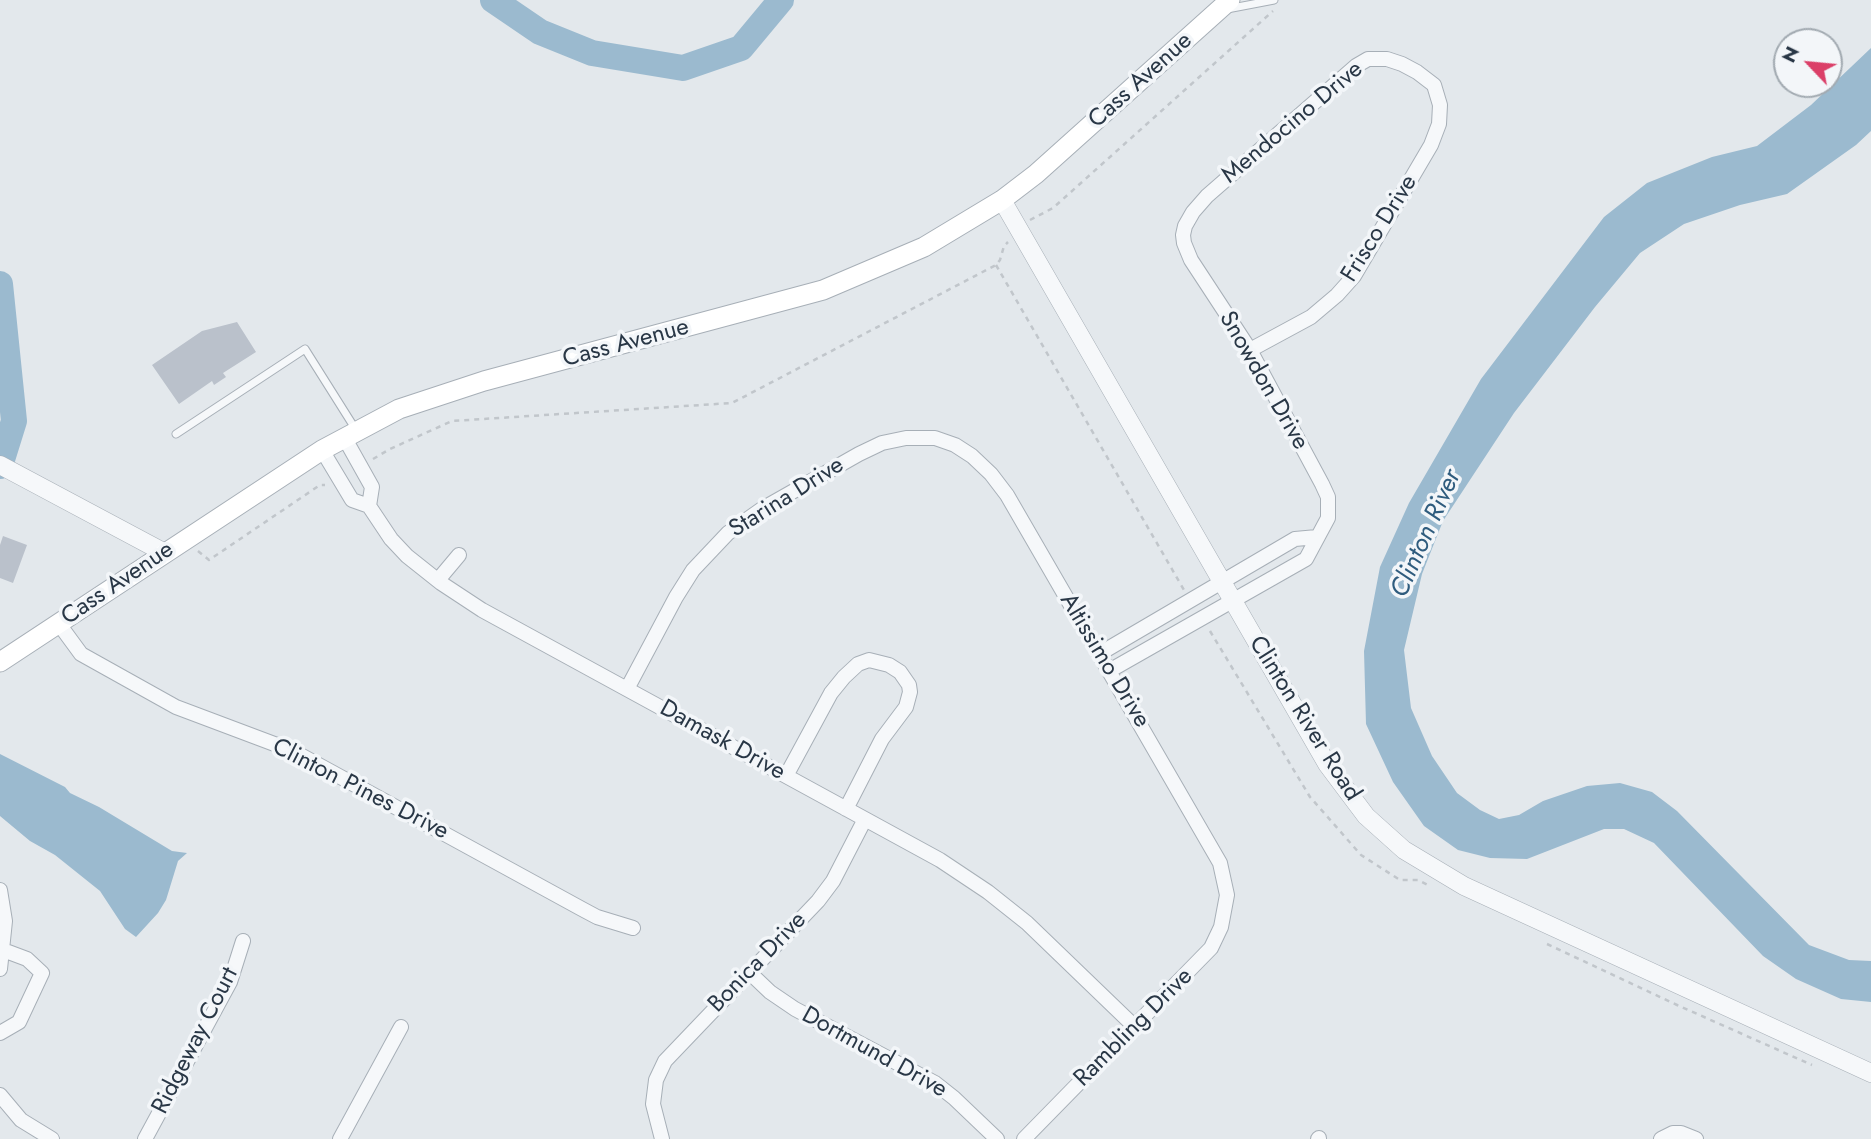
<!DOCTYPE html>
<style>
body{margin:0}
#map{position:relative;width:1871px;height:1139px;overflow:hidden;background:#e3e8ec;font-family:Jost,sans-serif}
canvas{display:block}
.north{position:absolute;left:1773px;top:28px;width:70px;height:70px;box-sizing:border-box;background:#f3f6f9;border:2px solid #a2aab1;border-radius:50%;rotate:296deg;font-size:19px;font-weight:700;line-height:28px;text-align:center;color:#293746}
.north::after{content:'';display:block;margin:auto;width:24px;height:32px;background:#db3f68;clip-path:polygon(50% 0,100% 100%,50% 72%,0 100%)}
</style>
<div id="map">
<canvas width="1871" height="1139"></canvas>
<div class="north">N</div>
</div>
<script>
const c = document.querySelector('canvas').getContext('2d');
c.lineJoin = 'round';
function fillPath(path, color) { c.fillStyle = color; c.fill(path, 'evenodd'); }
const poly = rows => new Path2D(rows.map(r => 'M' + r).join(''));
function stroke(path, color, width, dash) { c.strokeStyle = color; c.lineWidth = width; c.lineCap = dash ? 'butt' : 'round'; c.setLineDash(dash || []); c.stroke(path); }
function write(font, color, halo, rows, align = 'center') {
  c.font = font + ' Jost,sans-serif'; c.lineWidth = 7; c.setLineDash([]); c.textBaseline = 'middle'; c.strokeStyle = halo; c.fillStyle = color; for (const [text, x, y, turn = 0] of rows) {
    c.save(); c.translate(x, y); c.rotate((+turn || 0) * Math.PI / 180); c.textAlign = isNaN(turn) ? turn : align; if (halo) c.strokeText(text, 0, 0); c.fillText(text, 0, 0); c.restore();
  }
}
fillPath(poly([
 [1871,48,1871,131,1856,145,1787,194,1740,205,1684,224,1640,253,1595,307,1514,413,1443,521,1422,574,1404,650,1411,708,1432,756,1457,793,1480,810,1499,819,1519,815,1543,801,1587,786,1620,783,1652,792,1677,811,1809,945,1849,960,1871,961,1871,1002,1841,999,1796,979,1763,956,1654,843,1624,829,1604,829,1527,859,1490,858,1458,850,1424,826,1393,782,1366,724,1364,651,1380,567,1409,503,1481,379,1604,217,1647,183,1712,157,1757,146,1811,105],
 [0,754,65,787,70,793,99,807,172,851,187,853,178,861,166,900,158,913,136,937,125,929,100,891,55,855,30,841,0,816]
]), '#9bbacf');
stroke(poly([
 [493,0,540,32,592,53,683,68,741,48,781,0],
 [0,284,14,421,0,466]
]), '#9bbacf', 26);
fillPath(poly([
 [237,322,256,352,223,373,226,377,214,385,212,381,179,404,152,365,202,331],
 [3,536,27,545,13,583,0,578,0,545]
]), '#bac1cb');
const service = poly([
 [1227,9,1274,0],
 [176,434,305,349,356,430]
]);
const minor = poly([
 [344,437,372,487,369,506],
 [322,450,352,500,369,506,391,539,407,556,441,583,482,610,940,860,988,892,1027,923,1135,1027],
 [438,580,459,555],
 [59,624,81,654,176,707,293,751,582,909,597,917,633,928],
 [1099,654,1295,539,1317,537],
 [1109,671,1306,559,1328,518,1328,497,1322,484,1250,350,1191,260,1184,243,1183,235,1185,226,1193,212,1207,196,1356,66,1368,59,1387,59,1402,64,1417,72,1434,85,1440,105,1439,124,1431,145,1354,276,1337,295,1311,317,1250,350],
 [627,689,676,597,693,570,728,533,762,509,859,454,882,443,906,438,935,438,955,445,972,456,991,474,1007,495,1220,863,1227,895,1221,927,1211,948,1024,1139],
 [786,776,831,693,844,677,858,664,869,660,889,665,900,672,909,685,910,692,906,707,882,739,846,809],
 [0,890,5,921,0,969],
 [749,972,770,992,795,1009,935,1083,954,1098,997,1139],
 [0,1033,19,1022,42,973,27,959,3,950],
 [0,1095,21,1120,52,1139],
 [145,1139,230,982,243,941],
 [340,1139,401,1027],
 [662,1139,653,1104,656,1080,665,1061,818,901,833,881,865,819],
 [1318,1139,1319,1138],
 [1661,1139,1673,1133,1681,1133,1696,1139]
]);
const tertiary = poly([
 [1002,200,1327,764,1366,816,1404,850,1464,886,1871,1073],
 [0,465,165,553]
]);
const secondary = poly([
 [0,662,322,450,399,409,484,381,823,290,924,247,1002,200,1036,174,1230,0]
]);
stroke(service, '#a7afb7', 9);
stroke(minor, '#a7afb7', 16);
stroke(tertiary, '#a7afb7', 19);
stroke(secondary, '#a7afb7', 21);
stroke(poly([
 [1030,220,1053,208,1273,11],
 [996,265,1184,590],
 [373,459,390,449,452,421,732,403,996,265,1000,260,1004,246,1008,242],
 [198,551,209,560,320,485,325,485],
 [1210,631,1310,797,1361,855,1400,880,1418,880,1428,885],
 [1547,944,1677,1005,1812,1065]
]), '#c1c6cb', 2.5, [5, 5]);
stroke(service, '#f6f8fa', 7);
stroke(minor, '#f6f8fa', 14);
stroke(tertiary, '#f6f8fa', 18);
stroke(secondary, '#fff', 19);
write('24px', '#293746', '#f3f6f9', [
 ["Cass Avenue",1141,81,-42],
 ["Mendocino Drive",1293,123,-40],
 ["Frisco Drive",1380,229,-58],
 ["Cass Avenue",626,344,-15],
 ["Snowdon Drive",1263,381,60],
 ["Starina Drive",787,498,-32],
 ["Cass Avenue",118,584,-34],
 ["Altissimo Drive",1104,661,59],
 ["Clinton River Road",1304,719,58],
 ["Damask Drive",722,741,29],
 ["Clinton Pines Drive",360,790,27],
 ["Bonica Drive",758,963,-46],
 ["Rambling Drive",1134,1028,-45],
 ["Ridgeway Court",196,1041,-63],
 ["Dortmund Drive",874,1053,29]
]);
write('italic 26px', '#2f5c7e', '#f3f6f9', [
 ["Clinton River",1427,534,-66]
]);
</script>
